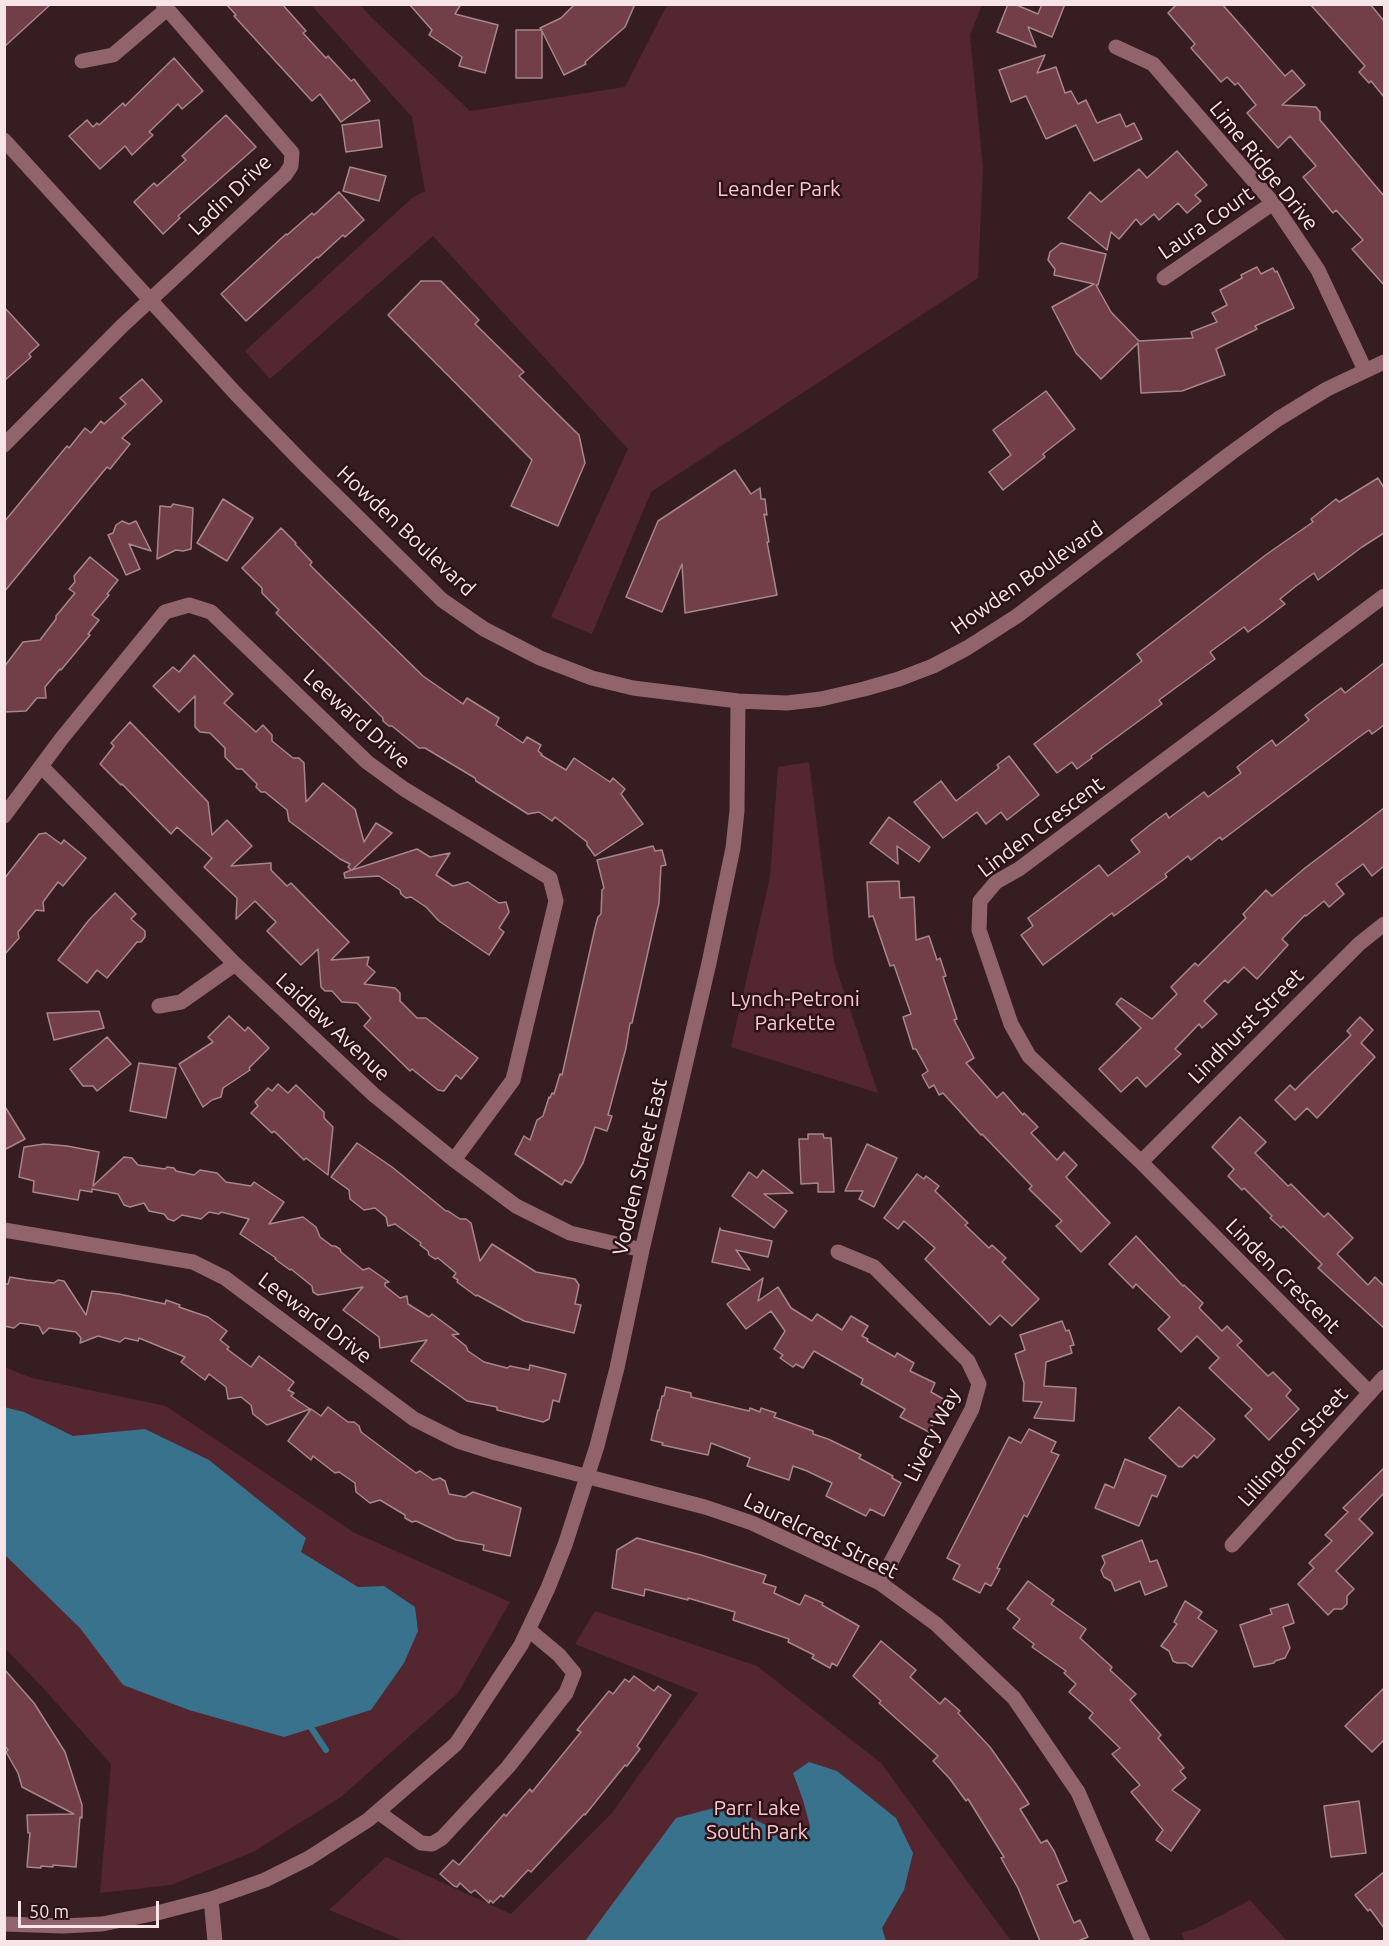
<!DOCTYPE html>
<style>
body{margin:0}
#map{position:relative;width:1389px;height:1946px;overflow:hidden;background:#361d21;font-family:Ubuntu,sans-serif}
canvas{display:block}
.frame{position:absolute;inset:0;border:6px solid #f6e4e6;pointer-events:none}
.scale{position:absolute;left:18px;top:1901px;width:141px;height:27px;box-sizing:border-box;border:3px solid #f6e4e6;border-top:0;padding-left:8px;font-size:18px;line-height:21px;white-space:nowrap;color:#f6e4e6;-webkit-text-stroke:4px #2b1318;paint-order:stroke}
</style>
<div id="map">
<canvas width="1389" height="1946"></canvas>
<div class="frame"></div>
<div class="scale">50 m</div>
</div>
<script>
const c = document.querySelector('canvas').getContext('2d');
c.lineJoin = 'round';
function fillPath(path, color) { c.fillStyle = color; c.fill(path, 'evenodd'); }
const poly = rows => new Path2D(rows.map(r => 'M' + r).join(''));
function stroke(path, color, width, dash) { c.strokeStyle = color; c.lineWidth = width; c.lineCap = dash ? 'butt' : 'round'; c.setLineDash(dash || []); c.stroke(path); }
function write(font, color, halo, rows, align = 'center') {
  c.font = font + ' Ubuntu,sans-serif'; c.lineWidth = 5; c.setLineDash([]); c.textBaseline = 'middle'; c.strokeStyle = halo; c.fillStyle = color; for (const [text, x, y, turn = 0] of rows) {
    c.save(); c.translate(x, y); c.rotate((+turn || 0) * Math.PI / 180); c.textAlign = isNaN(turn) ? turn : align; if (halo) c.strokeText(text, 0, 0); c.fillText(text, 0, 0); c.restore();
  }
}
fillPath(poly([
 [311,5,360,5,371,17,470,111,625,87,667,5,982,5,970,35,983,168,978,278,651,492,592,634,551,617,628,449,433,236,270,379,245,351,412,198,425,191,412,117],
 [809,762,834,962,878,1093,731,1047,770,877,778,767],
 [4,1367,32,1378,166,1406,353,1532,510,1602,458,1693,341,1797,253,1852,171,1885,100,1893,111,1764,44,1689,5,1648],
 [595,1611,757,1666,881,1763,1011,1941,407,1942,329,1910,386,1857,511,1914,611,1814,698,1693,575,1644],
 [1250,1900,1287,1941,1185,1941,1181,1933,1197,1928]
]), '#542630');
fillPath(poly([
 [4,1407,24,1412,73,1436,145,1429,209,1460,306,1538,301,1552,358,1587,384,1586,415,1607,418,1631,404,1663,371,1710,284,1737,189,1710,123,1685,80,1628,5,1555],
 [809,1762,837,1771,896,1818,913,1853,904,1890,882,1928,886,1941,585,1941,676,1818,718,1807,751,1818,792,1837,810,1826,803,1800,793,1773]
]), '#39728c');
stroke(poly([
 [308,1723,326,1750]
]), '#39728c', 6);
const building = poly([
 [4,4,51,4,4,47,4,4],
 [226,4,282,4,306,31,303,33,326,58,328,56,351,81,354,79,370,101,341,122,320,94,312,101,234,16,236,15,226,4],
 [409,4,461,4,455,14,498,25,485,73,459,66,462,57,429,35,432,30,409,4],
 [575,4,635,4,625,27,585,62,586,64,564,75,542,31,542,78,516,78,516,30,542,30,540,28,561,18,575,4],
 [1008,4,1014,4,1038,14,1042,4,1065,4,1052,37,1028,27,1036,47,997,32,1008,4],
 [1177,4,1222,4,1285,76,1292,70,1305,85,1282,105,1316,107,1320,112,1320,120,1384,196,1384,285,1352,249,1363,240,1336,210,1333,213,1303,177,1316,166,1290,136,1278,148,1247,113,1256,105,1238,83,1235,85,1227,77,1221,82,1191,48,1195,44,1168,13,1177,4],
 [1310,4,1370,4,1384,21,1384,97,1371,81,1369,83,1359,72,1365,66,1310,4],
 [1045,55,1037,73,1056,67,1065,93,1071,91,1078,104,1086,100,1097,123,1120,114,1126,127,1134,123,1142,139,1094,161,1076,125,1046,139,1026,96,1011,102,999,70,1045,55],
 [174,58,203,91,182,109,178,104,149,132,153,135,132,155,125,146,100,169,69,136,87,120,93,127,97,123,99,125,123,103,125,106,174,58],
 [226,115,256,147,178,216,180,218,163,234,134,202,154,183,157,186,186,160,182,156,226,115],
 [379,120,382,147,346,152,342,125,379,120],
 [1177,151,1207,185,1195,195,1201,201,1187,213,1178,203,1159,220,1154,214,1141,225,1136,219,1119,239,1111,232,1107,250,1068,218,1090,192,1101,202,1139,169,1147,178,1177,151],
 [350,167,386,176,379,201,343,191,350,167],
 [339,192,364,220,345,237,343,235,318,258,317,257,246,321,221,294,286,234,287,235,312,213,314,215,339,192],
 [1061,243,1106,254,1098,285,1096,285,1111,312,1139,341,1193,338,1191,332,1217,322,1212,313,1227,305,1220,290,1242,278,1241,275,1257,267,1261,274,1273,268,1275,272,1277,271,1294,308,1255,326,1257,329,1216,349,1225,375,1182,391,1141,393,1138,343,1101,379,1076,353,1052,307,1094,284,1054,275,1055,269,1048,260,1050,252,1061,243],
 [421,281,441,281,479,320,475,324,524,372,519,376,579,435,585,463,558,526,511,506,532,460,388,315,421,281],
 [4,307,39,345,29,354,31,357,4,381,4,307],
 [142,379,162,401,122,438,130,444,110,469,107,467,4,592,4,522,67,446,69,448,85,428,91,433,101,421,104,424,126,404,120,398,142,379],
 [1046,391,1075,429,1043,454,1045,457,1003,490,989,472,1011,455,993,430,1046,391],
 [735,470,751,494,760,488,761,499,765,499,767,515,764,514,769,542,767,542,777,595,685,613,682,564,662,612,626,597,658,521,735,470],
 [1378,478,1384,488,1384,533,1362,547,1318,580,1314,573,1296,586,1280,599,1285,604,1263,621,1248,632,1244,627,1210,652,1215,659,1159,700,1162,704,1091,756,1092,758,1077,769,1072,762,1057,773,1034,744,1142,661,1137,654,1267,554,1313,522,1311,519,1336,499,1339,502,1378,478],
 [223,499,253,518,227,561,197,543,223,499],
 [173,504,193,508,191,549,183,551,176,550,157,559,160,506,171,507,173,504],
 [122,521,129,524,136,521,151,551,129,544,140,569,126,575,108,535,113,533,116,525,122,521],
 [281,528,296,543,295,544,312,562,310,565,328,583,423,676,463,704,467,698,499,718,496,725,523,743,527,737,541,745,538,751,542,754,541,755,566,770,574,758,610,782,613,778,625,789,621,794,643,824,595,856,587,845,587,842,555,817,552,821,539,812,528,814,476,781,475,778,425,748,419,748,392,726,389,726,383,721,383,718,276,613,279,610,262,593,262,588,242,568,281,528],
 [90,557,118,580,107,594,109,595,92,615,99,620,88,634,90,635,61,670,60,669,45,687,46,698,37,698,26,711,4,712,4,667,23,642,40,640,56,619,56,616,75,593,69,589,75,582,74,576,90,557],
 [194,655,233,694,224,703,256,732,263,725,272,735,272,741,293,758,299,758,304,763,306,802,323,783,355,809,364,842,376,823,392,833,352,870,417,849,430,857,450,853,436,875,453,886,468,882,499,903,506,902,509,912,499,928,504,932,489,955,439,921,426,907,411,897,406,898,401,894,400,890,379,876,345,878,344,873,351,870,348,867,350,864,340,859,289,821,287,810,265,792,261,792,256,787,257,784,242,769,237,769,225,757,225,748,210,733,200,732,195,727,195,696,179,712,153,686,173,667,179,672,194,655],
 [1384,663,1384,725,1372,734,1369,730,1359,737,1222,840,1220,837,1191,860,1188,856,1165,874,1167,877,1114,916,1112,913,1043,965,1021,935,1033,926,1028,918,1099,865,1108,876,1140,852,1131,840,1150,825,1166,813,1169,818,1204,792,1208,797,1241,773,1237,767,1256,752,1272,740,1276,746,1309,720,1305,715,1322,702,1341,688,1345,693,1384,663],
 [130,722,208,802,212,835,227,820,252,846,231,866,271,863,271,870,287,886,291,883,349,942,331,960,369,957,367,965,375,972,364,984,395,988,400,993,400,1001,417,1018,426,1018,478,1058,461,1079,456,1075,444,1091,438,1090,412,1069,410,1071,364,1026,371,1018,357,1003,342,1002,332,991,325,991,321,987,318,949,301,965,267,931,276,922,255,901,236,919,237,898,204,867,212,858,177,827,171,834,122,784,121,785,100,764,114,746,111,743,130,722],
 [1009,756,1039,795,1007,820,1001,812,986,824,977,812,943,838,914,802,941,781,956,801,999,768,997,765,1009,756],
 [1384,808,1384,866,1372,876,1363,864,1336,884,1344,894,1329,907,1324,901,1306,916,1305,915,1282,939,1288,945,1257,979,1244,967,1228,983,1225,980,1204,1001,1217,1014,1202,1028,1199,1024,1175,1049,1181,1054,1146,1087,1137,1077,1121,1092,1099,1069,1141,1028,1116,1004,1121,998,1152,1019,1177,994,1171,987,1195,963,1198,966,1246,918,1243,914,1266,890,1272,896,1305,868,1384,808],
 [889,817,930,847,919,862,897,846,898,864,870,843,889,817],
 [46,833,61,844,64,840,86,858,63,886,58,882,43,902,44,911,36,910,18,932,19,938,4,955,4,879,39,834,46,833],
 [653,846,655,851,662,850,666,865,661,866,659,903,632,1023,630,1023,626,1048,608,1115,612,1116,607,1131,595,1127,583,1163,571,1183,565,1180,562,1185,515,1154,524,1136,530,1140,537,1120,543,1116,549,1097,550,1098,552,1093,554,1094,560,1074,562,1075,595,928,598,917,601,914,602,890,604,888,597,860,653,846],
 [899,881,900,898,914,897,916,940,929,936,937,960,940,958,946,976,943,977,957,1019,954,1020,974,1058,966,1063,997,1098,1003,1092,1023,1115,1024,1113,1038,1127,1031,1133,1057,1160,1064,1152,1077,1165,1066,1177,1110,1223,1081,1252,1056,1226,1062,1221,1029,1189,1032,1186,982,1134,981,1135,943,1093,939,1095,934,1085,929,1088,922,1075,928,1071,916,1049,913,1049,903,1017,911,1014,894,965,890,966,873,916,869,917,867,882,899,881],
 [115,893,136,914,131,919,145,931,145,937,141,942,137,942,107,978,97,970,87,983,58,960,89,920,115,893],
 [99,1011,104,1028,54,1040,47,1013,99,1011],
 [229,1016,245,1031,248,1027,269,1048,249,1068,250,1070,223,1088,221,1097,212,1100,203,1107,179,1064,213,1042,208,1037,229,1016],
 [1360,1017,1373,1030,1361,1043,1375,1057,1317,1118,1307,1108,1295,1120,1275,1100,1290,1085,1295,1090,1310,1075,1351,1035,1347,1031,1360,1017],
 [107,1037,131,1064,97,1091,93,1086,83,1086,70,1069,107,1037],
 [139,1063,176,1068,166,1118,130,1111,139,1063],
 [278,1084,288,1093,296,1085,324,1112,324,1118,333,1127,328,1175,306,1158,304,1160,274,1131,272,1133,251,1113,258,1106,255,1102,268,1088,272,1091,278,1084],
 [4,1105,25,1139,4,1150,4,1105],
 [1240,1117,1266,1142,1255,1153,1288,1186,1291,1184,1324,1217,1328,1213,1353,1238,1337,1254,1368,1285,1375,1277,1384,1286,1384,1328,1318,1268,1322,1264,1283,1226,1281,1228,1270,1218,1272,1216,1244,1188,1242,1190,1228,1176,1234,1169,1212,1147,1240,1117],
 [808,1134,823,1134,824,1138,831,1138,834,1192,818,1192,818,1183,801,1184,799,1139,808,1139,808,1134],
 [357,1143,392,1167,446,1211,448,1211,460,1219,466,1219,471,1223,480,1261,492,1244,536,1272,575,1279,579,1285,575,1304,581,1305,574,1333,524,1321,477,1295,476,1296,457,1282,458,1280,453,1277,456,1273,438,1258,435,1259,429,1255,428,1251,420,1245,421,1243,395,1224,388,1226,386,1217,375,1208,364,1210,350,1199,349,1190,331,1177,357,1143],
 [44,1144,67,1146,99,1152,93,1186,124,1157,132,1158,138,1165,165,1169,167,1167,174,1168,176,1171,194,1175,200,1170,217,1173,226,1182,251,1186,254,1182,284,1202,269,1224,303,1217,316,1227,320,1237,332,1246,335,1246,340,1249,341,1252,363,1270,369,1268,389,1282,385,1283,385,1286,400,1298,407,1296,408,1304,429,1317,432,1314,459,1334,452,1335,466,1346,468,1351,484,1362,507,1368,510,1366,529,1370,530,1365,566,1374,559,1402,553,1400,549,1419,543,1422,497,1410,497,1407,467,1401,411,1361,427,1340,380,1348,379,1337,343,1310,363,1287,318,1295,313,1292,312,1286,291,1269,290,1270,275,1259,276,1258,240,1234,249,1219,221,1212,219,1214,209,1212,201,1219,182,1215,174,1221,168,1219,164,1214,149,1211,144,1203,130,1207,124,1205,118,1194,92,1189,92,1192,80,1190,78,1200,33,1192,34,1181,19,1177,24,1147,44,1144],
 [867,1144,897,1158,874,1207,859,1199,863,1191,845,1191,867,1144],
 [763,1170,793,1193,764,1194,787,1211,774,1228,732,1196,749,1172,757,1178,763,1170],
 [917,1174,924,1179,926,1176,939,1186,935,1191,968,1223,965,1225,989,1248,992,1245,1006,1258,1002,1262,1039,1299,1012,1326,1000,1315,990,1325,925,1259,935,1248,904,1221,898,1229,884,1218,917,1174],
 [720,1228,721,1230,772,1241,768,1257,736,1250,750,1270,712,1262,720,1228],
 [1136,1236,1183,1286,1184,1285,1203,1303,1199,1308,1222,1331,1227,1326,1242,1341,1237,1345,1268,1376,1273,1372,1291,1390,1286,1396,1299,1409,1269,1440,1245,1416,1252,1409,1209,1368,1219,1358,1197,1336,1181,1352,1158,1329,1170,1317,1136,1284,1133,1288,1109,1264,1136,1236],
 [10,1277,27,1280,54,1283,58,1280,64,1281,86,1315,92,1291,119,1294,165,1304,166,1300,180,1305,179,1307,208,1317,227,1331,220,1340,229,1347,227,1349,251,1367,259,1356,294,1382,288,1390,294,1393,291,1396,310,1409,267,1425,253,1414,251,1405,241,1397,228,1399,226,1387,209,1374,205,1380,181,1362,185,1357,139,1338,138,1341,125,1338,120,1342,98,1336,80,1343,81,1338,76,1332,49,1328,43,1334,39,1326,20,1323,14,1328,4,1326,4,1284,8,1284,10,1277],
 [763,1278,758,1301,778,1287,791,1308,812,1321,817,1314,842,1330,851,1316,868,1326,862,1336,868,1339,867,1341,895,1357,897,1353,914,1363,910,1371,935,1383,931,1392,945,1400,929,1432,900,1417,905,1409,861,1384,863,1379,814,1351,803,1368,796,1364,793,1367,780,1358,783,1355,774,1349,785,1331,771,1311,746,1329,727,1304,763,1278],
 [1062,1321,1066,1331,1069,1330,1074,1345,1070,1346,1072,1353,1046,1362,1044,1386,1076,1388,1074,1421,1034,1418,1042,1402,1023,1401,1024,1383,1015,1354,1025,1350,1020,1335,1062,1321],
 [666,1387,691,1393,691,1397,749,1411,750,1408,760,1412,761,1408,776,1413,774,1417,813,1431,813,1434,828,1439,861,1455,859,1458,893,1476,892,1478,901,1483,884,1516,870,1509,866,1516,826,1496,832,1483,807,1471,793,1466,789,1480,747,1466,750,1458,711,1443,708,1455,662,1445,663,1443,651,1440,658,1410,659,1410,662,1396,664,1396,666,1387],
 [328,1407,348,1422,354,1422,359,1426,361,1432,416,1473,420,1471,433,1480,440,1478,445,1481,449,1494,465,1497,473,1492,521,1508,510,1556,483,1550,484,1545,456,1540,416,1521,412,1522,405,1518,405,1515,380,1500,370,1503,356,1492,355,1483,339,1472,335,1473,313,1456,311,1460,288,1441,311,1409,321,1416,328,1407],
 [1179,1407,1215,1439,1197,1458,1194,1455,1182,1467,1180,1466,1179,1467,1149,1438,1179,1407],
 [1029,1429,1056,1442,1051,1452,1059,1455,1027,1517,1024,1515,997,1568,1000,1569,991,1586,985,1583,980,1593,953,1579,960,1565,947,1558,1009,1437,1021,1443,1029,1429],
 [1125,1459,1166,1476,1157,1497,1152,1495,1139,1526,1095,1508,1105,1484,1114,1488,1125,1459],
 [1384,1468,1384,1493,1359,1519,1373,1533,1336,1571,1354,1589,1347,1596,1347,1604,1342,1609,1334,1609,1328,1615,1298,1584,1314,1568,1309,1563,1332,1541,1325,1535,1348,1512,1343,1508,1384,1468],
 [637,1538,701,1555,766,1575,763,1583,776,1587,774,1593,800,1605,805,1595,823,1603,822,1605,859,1626,837,1666,832,1663,830,1668,812,1658,814,1655,788,1642,789,1639,733,1620,735,1612,688,1598,688,1600,645,1589,644,1596,612,1588,617,1550,637,1538],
 [1142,1540,1150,1562,1157,1560,1167,1586,1145,1595,1140,1581,1115,1591,1111,1581,1104,1577,1101,1570,1105,1563,1102,1556,1142,1540],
 [1028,1581,1054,1600,1051,1604,1086,1629,1080,1638,1112,1667,1110,1670,1136,1694,1130,1700,1161,1735,1158,1738,1184,1768,1180,1771,1186,1778,1172,1790,1200,1810,1171,1851,1156,1840,1163,1830,1131,1792,1140,1785,1112,1754,1120,1748,1089,1718,1093,1713,1069,1692,1076,1684,1064,1673,1066,1671,1032,1647,1034,1644,1013,1628,1020,1619,1007,1609,1028,1581],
 [1185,1601,1202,1612,1198,1618,1217,1631,1192,1667,1186,1663,1177,1663,1173,1661,1169,1651,1161,1646,1177,1624,1174,1622,1185,1601],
 [1288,1604,1294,1623,1283,1627,1290,1648,1285,1658,1275,1661,1274,1663,1254,1667,1240,1625,1272,1614,1270,1609,1288,1604],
 [881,1641,916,1670,910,1677,940,1704,945,1698,960,1711,958,1713,990,1747,1018,1787,1029,1804,1020,1809,1041,1843,1047,1840,1054,1851,1067,1881,1057,1885,1074,1923,1080,1920,1088,1937,1078,1941,1040,1941,1018,1888,1001,1858,1004,1857,968,1799,966,1801,950,1779,933,1761,938,1756,879,1703,881,1701,853,1676,881,1641],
 [4,1669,34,1703,65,1752,82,1805,82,1818,80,1817,76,1867,53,1865,53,1867,41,1866,41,1868,27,1867,30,1833,28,1833,27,1815,74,1814,22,1787,18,1773,6,1752,8,1750,4,1745,4,1669],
 [634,1676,654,1691,658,1686,671,1695,637,1746,640,1749,627,1766,625,1765,585,1815,584,1814,531,1872,528,1870,503,1897,501,1895,493,1903,490,1900,489,1903,475,1890,471,1893,460,1883,457,1887,454,1886,440,1874,453,1860,459,1865,504,1814,506,1816,530,1789,532,1792,581,1732,577,1730,609,1691,613,1694,625,1679,629,1682,634,1676],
 [1384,1688,1384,1740,1372,1752,1345,1726,1384,1688],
 [1359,1801,1366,1853,1331,1857,1324,1806,1359,1801],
 [1384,1872,1384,1928,1370,1909,1368,1911,1355,1895,1384,1872]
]);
fillPath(building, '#723f48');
stroke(building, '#a7868b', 1.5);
stroke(poly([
 [1116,47,1153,64,1273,203,1318,270,1365,370],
 [82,61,113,55,167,9],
 [4,140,237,395,304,464,442,600,484,629,540,658,592,678,633,688,738,701,787,703,821,699,864,689,899,679,933,666,967,648,1017,616,1231,453,1278,419,1327,389,1384,362],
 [1164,278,1273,203],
 [4,445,122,326,285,175,291,166,292,153,163,4],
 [42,767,235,964,374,1095,454,1160,516,1206,570,1233,642,1250],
 [4,816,62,738,165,612,189,605,211,612,367,762,404,789,550,878,556,901,513,1080,454,1160],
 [159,1006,181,1002,235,964],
 [1141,1162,1359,944,1384,924],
 [4,1230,193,1262,225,1278,414,1419,458,1441,496,1453,705,1507,752,1523,880,1583,936,1624,1014,1698,1078,1792,1143,1942],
 [838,1252,874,1267,968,1361,979,1384,972,1409,880,1583],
 [1370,1393,1141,1162,1029,1056,1011,1024,979,930,980,901,996,882,1019,869,1384,596],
 [1232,1545,1384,1377],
 [378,1812,421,1843,432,1844,442,1838,508,1767,566,1693,574,1673,559,1655,529,1630],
 [211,1899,215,1942],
 [4,1924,63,1926,102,1924,157,1913,211,1899,265,1880,309,1858,368,1820,456,1744,521,1645,548,1588,565,1545,597,1446,617,1368,642,1250,709,963,733,848,737,811,738,701]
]), '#91646b', 15);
write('21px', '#f6e4e6', '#2b1318', [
 ["Lime Ridge Drive",1264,166,51],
 ["Ladin Drive",230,195,-44],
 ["Laura Court",1206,223,-35],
 ["Howden Boulevard",406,531,43],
 ["Howden Boulevard",1027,578,-35],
 ["Leeward Drive",357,719,42],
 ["Linden Crescent",1041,827,-37],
 ["Lindhurst Street",1246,1026,-45],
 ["Laidlaw Avenue",333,1027,43],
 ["Vodden Street East",640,1167,-77],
 ["Linden Crescent",1283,1276,45],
 ["Leeward Drive",315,1318,37],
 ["Livery Way",932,1435,-64],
 ["Lillington Street",1293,1447,-48],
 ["Laurelcrest Street",821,1536,26]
]);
write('21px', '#fbc6ce', '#2b1318', [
 ["Leander Park",779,189],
 ["Lynch-Petroni",795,999],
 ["Parkette",795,1023],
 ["Parr Lake",757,1808],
 ["South Park",757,1832]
]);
</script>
